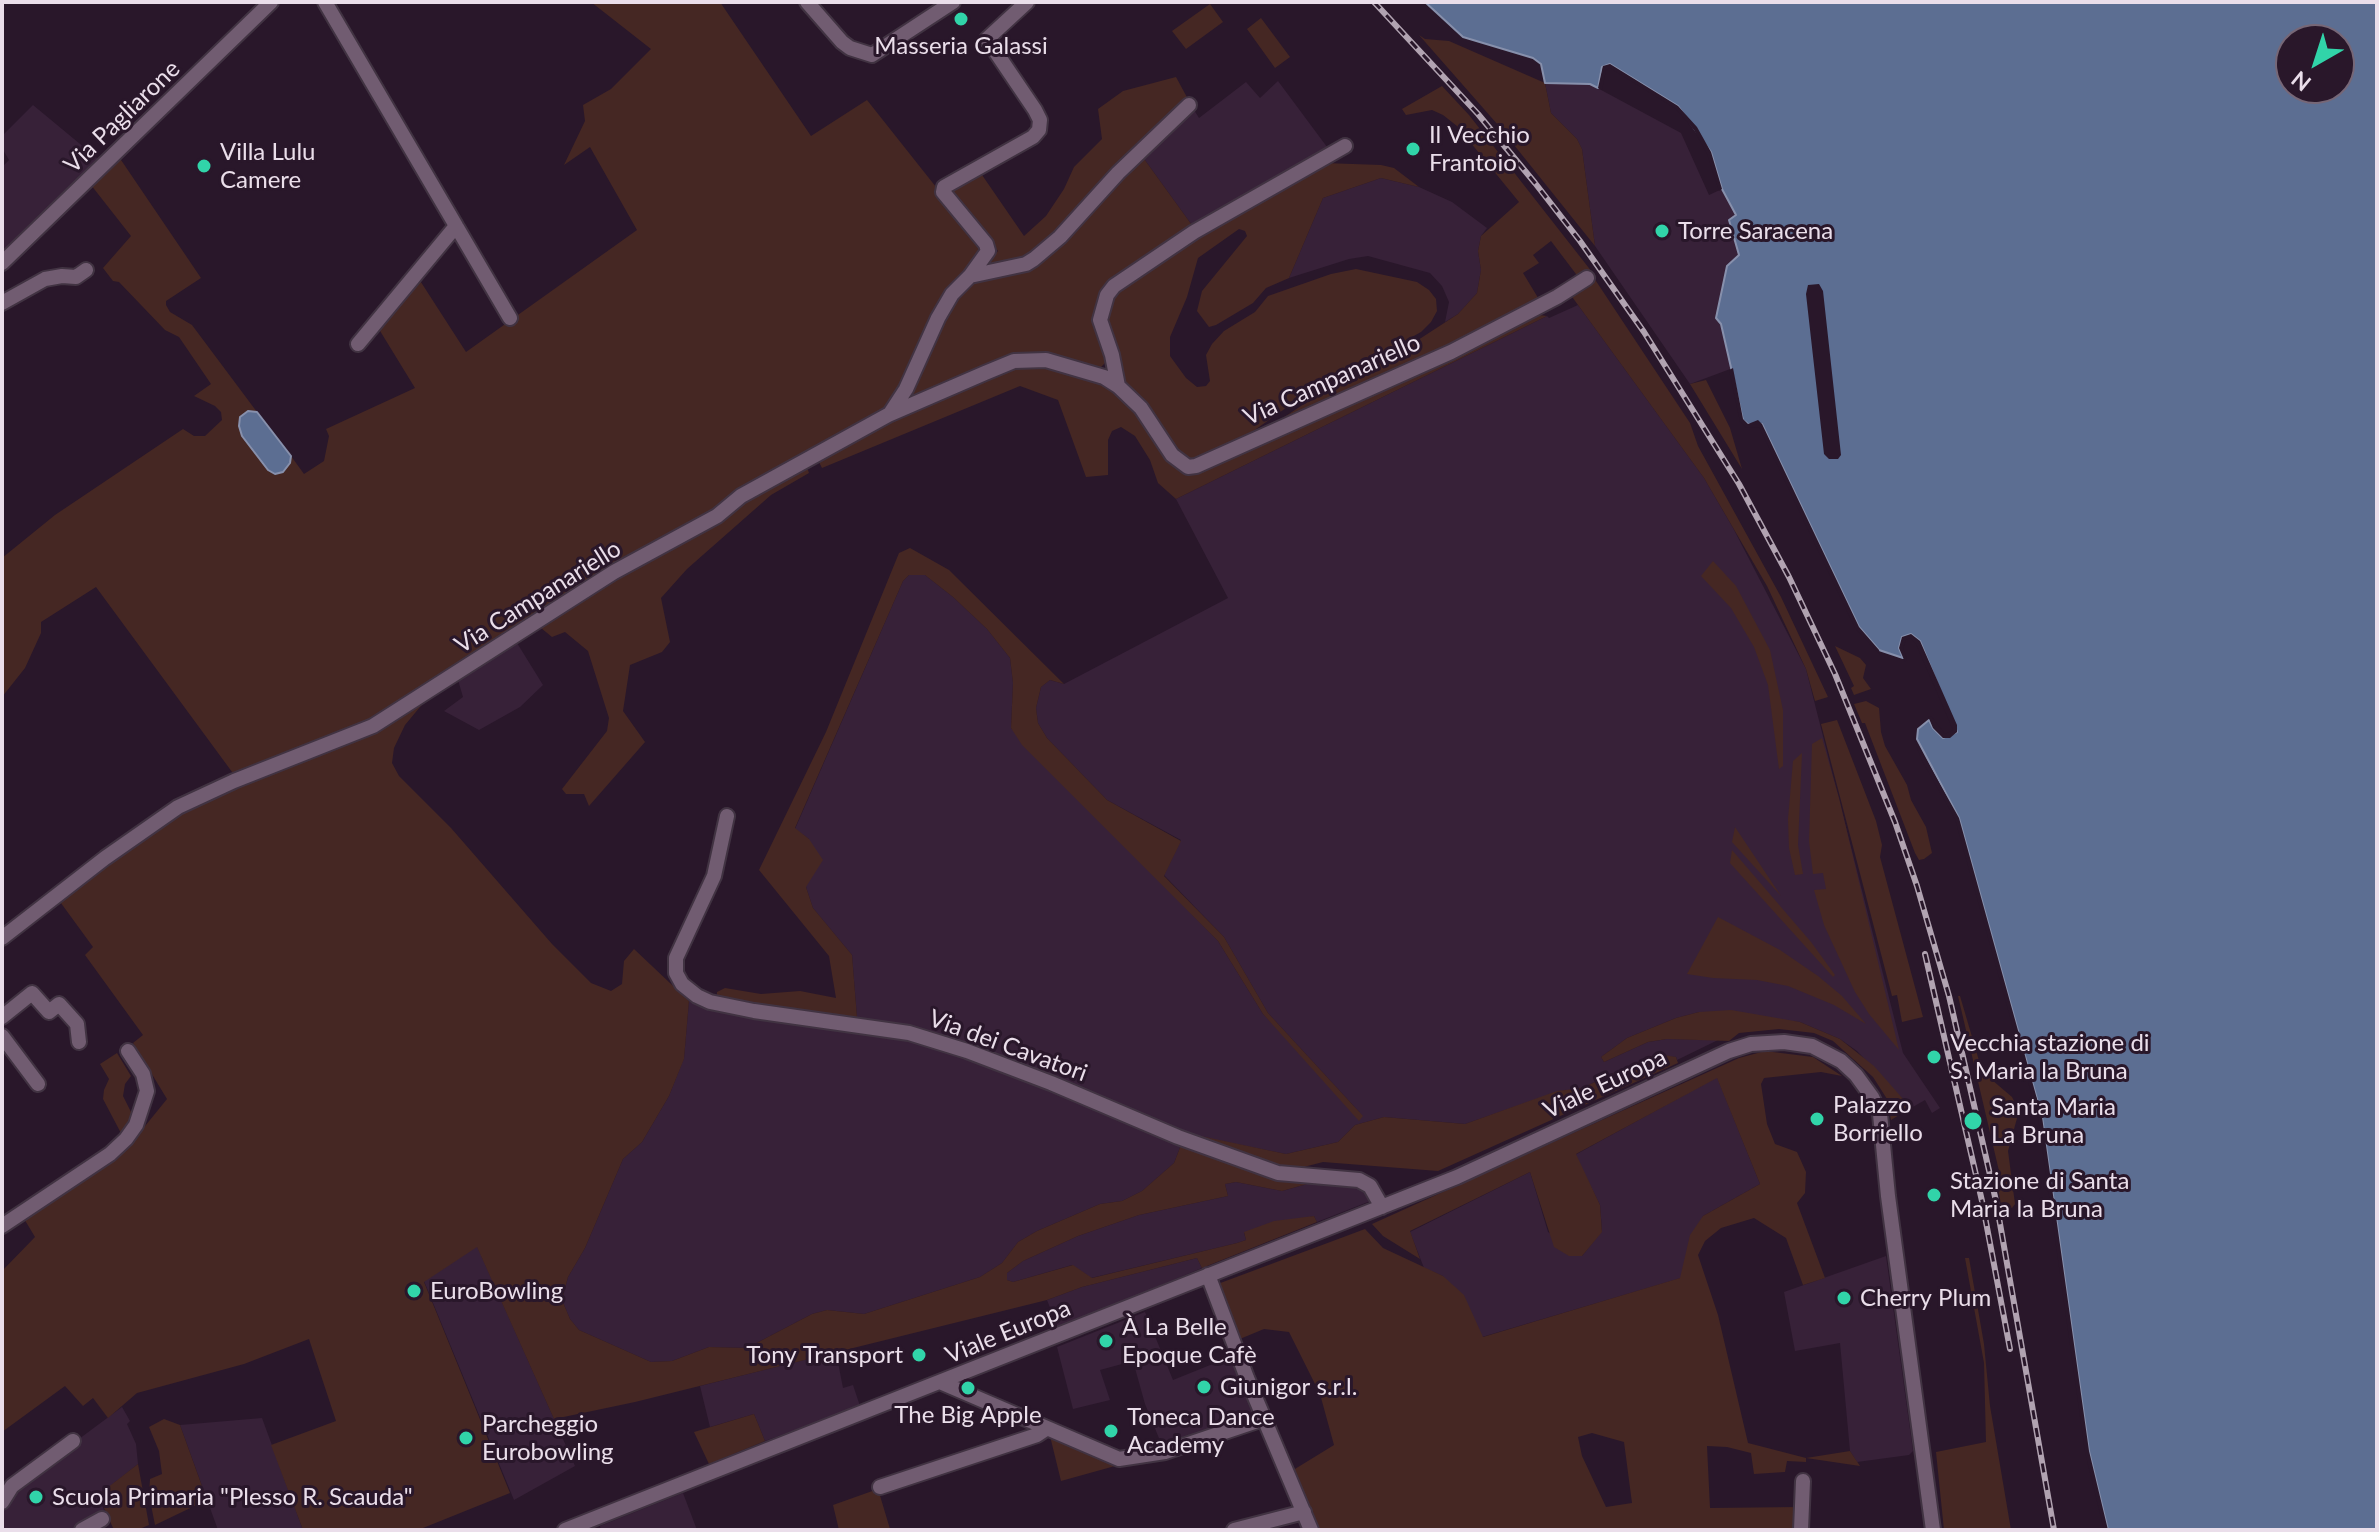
<!DOCTYPE html>
<meta charset="utf-8">
<style>
body{margin:0}
#map{position:relative;width:2379px;height:1532px;overflow:hidden;background:#29172a;font-family:Lato,sans-serif}
canvas{display:block}
.frame{position:absolute;inset:0;border:4px solid #eadeea;pointer-events:none}
.north{position:absolute;left:2275px;top:24px;width:80px;height:80px;box-sizing:border-box;background:#29172a;border:2px solid #766777;border-radius:50%;rotate:219deg;font-size:22px;font-weight:700;line-height:32px;text-align:center;color:#eadeea}
.north::after{content:'';display:block;margin:auto;width:28px;height:36px;background:#31d4a9;clip-path:polygon(50% 0,100% 100%,50% 72%,0 100%)}
</style>
<div id="map">
<canvas width="2379" height="1532"></canvas>
<div class="frame"></div>
<div class="north">N</div>
</div>
<script>
const c = document.querySelector('canvas').getContext('2d');
c.lineJoin = 'round';
function fillPath(path, color) { c.fillStyle = color; c.fill(path, 'evenodd'); }
const poly = rows => new Path2D(rows.map(r => 'M' + r).join(''));
function stroke(path, color, width, dash) { c.strokeStyle = color; c.lineWidth = width; c.lineCap = dash ? 'butt' : 'round'; c.setLineDash(dash || []); c.stroke(path); }
function write(font, color, halo, rows, align = 'center') {
  c.font = font + ' Lato,sans-serif'; c.lineWidth = 6; c.setLineDash([]); c.textBaseline = 'middle'; c.strokeStyle = halo; c.fillStyle = color; for (const [text, x, y, turn = 0] of rows) {
    c.save(); c.translate(x, y); c.rotate((+turn || 0) * Math.PI / 180); c.textAlign = isNaN(turn) ? turn : align; if (halo) c.strokeText(text, 0, 0); c.fillText(text, 0, 0); c.restore();
  }
}
fillPath(poly([
 [1278,81,1330,151,1194,228,1142,156,1191,105,1199,118,1246,82,1260,98],
 [1545,83,1590,84,1681,133,1709,195,1722,189,1736,215,1729,220,1739,255,1727,266,1716,317,1721,324,1733,368,1690,384,1595,246,1582,149,1577,139,1551,113],
 [33,105,103,163,2,259,2,167,9,160,2,148,2,136],
 [1381,178,1419,187,1452,202,1487,228,1481,236,1478,251,1481,270,1477,293,1458,314,1445,322,1449,302,1442,286,1430,273,1368,256,1349,259,1289,278,1323,198],
 [1578,305,1704,478,1733,528,1806,669,1903,1053,1940,1108,1932,1113,1925,1100,1911,1108,1857,1051,1840,1039,1800,1022,1699,1012,1676,1018,1627,1038,1601,1057,1604,1062,1648,1042,1667,1039,1718,1040,1677,1060,1676,1057,1651,1056,1582,1088,1557,1092,1465,1124,1384,1117,1355,1125,1338,1142,1286,1154,1191,1135,1181,1145,1174,1163,1142,1191,1122,1201,1100,1204,1037,1231,1018,1242,1002,1263,980,1277,864,1314,827,1310,812,1314,747,1348,709,1347,672,1361,651,1362,579,1330,570,1319,562,1300,568,1277,585,1248,623,1159,642,1142,669,1096,684,1058,689,1001,716,1009,858,1030,852,955,813,908,806,887,809,839,795,829,903,581,909,575,925,575,953,597,987,629,1010,658,1013,683,1011,728,1218,941,1263,1014,1363,1116,1268,1013,1224,937,1164,875,1181,840,1107,800,1047,738,1038,723,1036,708,1041,687,1050,680,1064,684,1228,598,1176,499,1547,316,1549,318],
 [517,643,543,685,520,707,479,730,444,711,463,697,458,680],
 [1717,1077,1760,1184,1703,1216,1681,1278,1482,1337,1443,1276,1424,1268,1410,1232,1530,1172,1548,1232,1582,1256,1602,1231,1600,1205,1575,1155],
 [1236,1182,1282,1191,1307,1184,1333,1183,1358,1187,1373,1200,1317,1222,1314,1216,1244,1233,1246,1240,1237,1243,1091,1278,1072,1265,1013,1282,1007,1280,1007,1273,1023,1261,1078,1236,1139,1215,1228,1196,1225,1184],
 [477,1246,575,1466,514,1500,424,1281],
 [1886,1256,1913,1451,1909,1455,1857,1462,1850,1451,1840,1343,1795,1351,1784,1292],
 [1197,1258,1202,1268,1058,1328,1047,1300,1082,1287],
 [1145,1312,1173,1380,1235,1355,1261,1416,1163,1448,1145,1404,1133,1361,1100,1370,1110,1400,1073,1409,1057,1347],
 [836,1352,843,1388,853,1385,860,1406,765,1441,754,1414,710,1427,700,1386],
 [122,1407,130,1421,127,1424,136,1444,138,1464,99,1495,104,1510,72,1530,2,1530,2,1510,8,1506,13,1488],
 [262,1418,303,1530,218,1530,180,1425],
 [683,1493,697,1530,601,1530,600,1526]
]), '#372138');
fillPath(poly([
 [591,2,720,2,811,136,867,100,982,245,983,251,901,388,880,415,733,494,713,513,376,719,235,776,96,587,41,622,41,633,25,668,2,697,2,558,55,515,183,429,194,436,205,436,222,420,221,412,215,406,194,396,211,384,179,337,165,330,119,282,113,281,103,268,131,236,91,185,119,157,201,278,166,301,166,305,170,312,192,325,257,412,248,411,239,426,242,436,268,470,290,464,291,456,304,474,324,461,329,436,326,429,415,388,377,326,417,276,466,352,637,230,590,147,564,165,585,121,583,105,611,89,651,49],
 [1210,4,1223,22,1186,49,1172,31],
 [1261,18,1290,57,1275,68,1247,29],
 [1419,35,1425,39,1449,41,1545,83,1551,113,1577,139,1582,149,1595,246,1498,125],
 [1176,77,1189,101,1088,202,1029,257,983,267,998,251,950,191,980,172,1024,236,1046,216,1064,189,1074,167,1102,139,1098,109,1123,91],
 [1442,86,1469,115,1592,272,1579,278,1551,241,1533,255,1539,263,1523,273,1540,301,1490,329,1254,437,1304,404,1398,353,1458,314,1477,293,1481,270,1478,251,1481,236,1519,202,1457,126,1443,115,1432,110,1406,115,1402,109],
 [1142,156,1194,228,1108,286,1096,309,1095,322,1107,353,1105,363,1099,369,1041,357,913,397,910,395,947,310,968,283,1031,268],
 [1324,163,1381,165,1394,168,1419,187,1381,178,1323,198,1289,278,1266,288,1253,303,1216,325,1209,327,1197,311,1202,291,1247,236,1245,231,1239,229,1198,258,1187,297,1170,337,1170,356,1186,378,1197,387,1206,386,1210,381,1206,355,1212,344,1224,331,1255,312,1268,296,1331,274,1356,269,1417,282,1429,290,1436,299,1437,311,1431,322,1421,332,1293,403,1242,439,1191,462,1179,455,1124,386,1104,310,1108,298,1167,254],
 [1594,278,1690,423,1698,446,1781,597,1828,697,1815,701,1806,669,1767,586,1704,478,1570,294],
 [1531,314,1547,316,1176,499,1158,483,1150,460,1135,436,1121,427,1112,431,1108,440,1108,475,1086,477,1058,400,1020,386,822,468,819,462,824,457,903,413,1023,364,1056,367,1095,378,1120,392,1137,409,1178,467],
 [1706,380,1730,428,1742,469,1690,384],
 [802,470,808,470,809,473,771,495,687,569,661,598,670,642,662,652,630,665,623,711,645,742,589,806,584,794,566,794,562,789,607,731,609,718,588,651,565,632,552,637,541,628,615,576],
 [910,548,949,570,1064,684,1050,680,1041,687,1036,708,1038,723,1047,738,1107,800,1181,841,1164,876,1224,937,1268,1013,1363,1116,1359,1121,1263,1014,1218,941,1022,745,1011,728,1013,683,1010,658,987,629,953,597,925,575,909,575,903,581,795,828,809,839,823,860,806,887,813,908,852,955,857,1017,717,998,717,992,725,988,761,994,800,991,836,998,829,956,759,870,826,732,899,553],
 [1713,561,1736,586,1770,650,1783,710,1783,766,1779,769,1768,685,1754,647,1731,608,1701,576],
 [1835,646,1860,658,1866,665,1863,678,1871,689,1854,695,1851,688,1854,686],
 [425,701,405,725,394,748,392,763,399,776,451,828,552,944,591,983,611,991,622,984,624,961,634,949,689,1001,684,1059,669,1096,642,1142,623,1159,585,1248,568,1277,562,1300,570,1319,579,1330,651,1362,672,1361,709,1347,747,1348,812,1314,827,1310,864,1314,980,1277,1002,1263,1018,1242,1037,1231,1100,1204,1122,1201,1142,1191,1174,1163,1181,1145,1278,1180,1307,1184,1282,1191,1236,1182,1225,1184,1228,1196,1139,1215,1078,1236,1023,1261,1007,1273,1007,1280,1013,1282,1073,1265,1092,1278,1237,1243,1246,1240,1244,1232,1274,1221,1314,1216,1317,1222,1202,1268,1197,1258,1082,1287,1047,1300,635,1402,554,1419,477,1247,424,1282,510,1493,418,1530,303,1530,271,1445,336,1421,309,1339,244,1364,137,1393,108,1418,93,1398,83,1406,65,1386,2,1432,2,1271,35,1237,23,1217,128,1147,167,1099,133,1043,143,1035,85,955,93,947,58,899,178,811],
 [1866,701,1879,708,1881,732,1885,746,1907,785,1911,800,1926,827,1932,853,1924,859,1919,860,1915,853,1865,723,1862,723,1854,704],
 [1837,720,1876,821,1882,845,1880,857,1923,1017,1902,1022,1897,995,1892,996,1821,724],
 [1822,738,1839,798,1899,1050,1869,1014,1855,992,1824,925,1814,890,1826,889,1823,873,1813,874,1809,841,1812,744],
 [1802,753,1798,845,1803,874,1795,875,1789,848,1788,819,1793,761],
 [1735,827,1781,896,1732,842],
 [1732,850,1811,942,1835,975,1833,977,1730,863],
 [1718,917,1780,950,1818,976,1842,996,1866,1024,1834,1005,1788,986,1757,980,1713,978,1687,974],
 [1958,996,1960,996,1980,1064,1985,1074,2012,1097,2019,1111,2008,1151,2015,1204,2012,1208,2002,1210,1995,1172,1999,1171],
 [1731,1010,1800,1022,1840,1039,1874,1066,1911,1108,1891,1120,1887,1099,1873,1077,1833,1041,1814,1033,1779,1029,1739,1033,1729,1041,1667,1039,1648,1042,1604,1062,1601,1057,1627,1038,1676,1018,1699,1012],
 [1765,1051,1813,1057,1842,1076,1821,1072,1764,1078,1761,1084,1767,1124,1775,1144,1797,1152,1806,1172,1805,1193,1797,1203,1825,1278,1803,1285,1786,1238,1754,1218,1721,1228,1705,1241,1698,1255,1718,1315,1748,1443,1806,1458,1850,1451,1860,1466,1806,1458,1806,1462,1787,1461,1785,1472,1754,1474,1751,1453,1727,1447,1707,1446,1710,1508,1799,1507,1798,1530,1313,1530,1290,1472,1334,1445,1320,1394,1289,1332,1264,1329,1235,1341,1215,1285,1365,1229,1383,1248,1443,1276,1464,1295,1483,1337,1680,1278,1690,1235,1703,1216,1760,1184,1717,1078,1576,1154,1600,1205,1602,1232,1582,1256,1569,1256,1554,1247,1530,1172,1410,1231,1420,1259,1383,1236,1372,1224,1739,1058],
 [1592,1433,1624,1442,1632,1503,1606,1507,1582,1456,1578,1437],
 [117,1053,131,1076,125,1084,123,1096,132,1114,123,1137,103,1099,104,1090,109,1079,100,1064],
 [1664,1055,1676,1057,1678,1063,1438,1171,1323,1162,1296,1169,1275,1165,1191,1134,1286,1154,1338,1142,1355,1125,1384,1117,1465,1124,1557,1091,1582,1088,1651,1056],
 [1965,1258,1969,1258,1984,1344,1990,1406,2011,1530,1944,1530,1936,1452,1986,1442,1984,1363],
 [754,1414,765,1441,709,1464,694,1432],
 [164,1419,180,1425,207,1500,155,1525,149,1495,150,1479,162,1474,159,1451,149,1427],
 [1050,1436,1114,1460,1115,1466,1061,1481],
 [138,1464,149,1525,137,1530,114,1530,98,1495],
 [878,1489,890,1529,894,1530,839,1530,833,1505]
]), '#452723');
const water = poly([
 [1425,2,2377,2,2377,1530,2108,1530,2089,1451,2042,1117,1959,818,1917,739,1918,729,1929,720,1933,728,1943,738,1957,732,1920,641,1911,634,1902,637,1899,648,1903,658,1879,650,1859,627,1762,424,1748,424,1743,420,1721,324,1716,318,1727,266,1739,255,1729,220,1736,215,1722,189,1711,152,1678,106,1610,64,1602,67,1598,88,1590,84,1545,83,1541,64,1533,58,1463,37,1425,2],
 [2291,40,2339,40,2339,88,2291,88,2291,40],
 [248,411,257,412,291,456,290,463,283,472,275,474,268,470,242,436,239,426,240,417,248,411]
]);
fillPath(water, '#5c6e92');
stroke(water, '#8790ac', 2);
fillPath(poly([
 [1610,64,1678,106,1697,127,1711,152,1722,189,1719,191,1707,154,1694,130,1676,109,1610,68,1606,70,1602,90,1598,88,1603,66],
 [1819,284,1823,291,1841,455,1838,459,1829,459,1824,454,1806,294,1808,285],
 [1733,368,1743,419,1748,424,1758,420,1762,424,1859,627,1879,650,1880,655,1855,628,1759,427,1747,428,1740,422,1729,370],
 [1911,634,1920,641,1957,725,1957,732,1950,738,1943,738,1933,728,1928,716,1932,717,1945,734,1953,730,1916,644,1910,638,1906,640,1903,648,1907,659,1905,662,1899,648,1902,637],
 [1913,736,1959,818,2042,1117,2089,1451,2108,1530,2104,1530,2085,1452,2038,1118,1955,819,1921,759]
]), '#29172a');
const minor = poly([
 [325,2,510,318],
 [807,2,842,42,850,48,872,55,953,2],
 [2,263,271,2],
 [970,276,1026,264,1034,259,1060,237,1118,173,1189,105],
 [2,303,45,279,62,276,76,277,86,270],
 [358,344,456,226],
 [1118,386,1112,355,1100,320,1107,295,1114,286,1194,232,1345,146],
 [891,412,906,389,938,318,952,294,970,276,988,251,986,244,943,192,944,187,1033,137,1039,130,1040,120,1035,110,987,39,1027,2],
 [727,816,714,876,676,958,676,973,682,984,697,996,710,1002,754,1011,909,1033,967,1051,1051,1083,1178,1137,1278,1173,1359,1180,1370,1186,1382,1207],
 [2,938,105,858,178,807,234,781,373,726,614,572,717,516,741,496,888,415,985,373,1014,361,1046,360,1104,377,1118,386,1141,408,1172,455,1188,467,1196,466,1451,352,1557,297,1587,278],
 [2,1017,32,993,49,1012,59,1004,77,1024,79,1042],
 [2,1036,38,1084],
 [2,1226,110,1154,126,1139,136,1125,147,1091,143,1074,128,1051],
 [1208,1275,1247,1378,1311,1530],
 [940,1382,1119,1459,1165,1452,1266,1418],
 [880,1487,1037,1435,1046,1429],
 [2,1502,12,1486,73,1441],
 [82,1530,102,1519],
 [565,1530,1457,1177,1729,1051,1751,1044,1784,1042,1812,1046,1841,1061,1856,1075,1872,1097,1880,1114,1888,1196,1933,1530],
 [1234,1530,1304,1512],
 [1801,1530,1803,1481]
]);
stroke(minor, '#413342', 18);
stroke(minor, '#715c71', 14);
const rail = poly([
 [1374,2,1478,114,1535,183,1580,241,1644,332,1739,484,1789,577,1835,674,1895,822,1917,886,1949,996,1996,1201,2054,1530],
 [1925,954,1982,1201,2010,1349]
]);
stroke(rail, '#b1a3b1', 6);
stroke(rail, '#29172a', 3, [9]);
for (const [x, y, r, color] of [
 [961,19,8,"#31d4a9"],
 [1413,149,8,"#31d4a9"],
 [204,166,8,"#31d4a9"],
 [1662,231,8,"#31d4a9"],
 [1934,1057,8,"#31d4a9"],
 [1817,1119,8,"#31d4a9"],
 [1973,1121,10,"#31d4a9"],
 [1934,1195,8,"#31d4a9"],
 [414,1291,8,"#31d4a9"],
 [1844,1298,8,"#31d4a9"],
 [1106,1341,8,"#31d4a9"],
 [919,1355,8,"#31d4a9"],
 [1204,1387,8,"#31d4a9"],
 [968,1388,8,"#31d4a9"],
 [1111,1431,8,"#31d4a9"],
 [466,1438,8,"#31d4a9"],
 [36,1497,8,"#31d4a9"]
]) { const dot = new Path2D(); dot.arc(x, y, r, 0, 2 * Math.PI); c.fillStyle = color; c.fill(dot); stroke(dot, '#29172a', 3); }
write('24px', '#eadeea', '#29172a', [
 ["Masseria Galassi",961,46,"center"],
 ["Il Vecchio",1429,135],
 ["Frantoio",1429,163],
 ["Villa Lulu",220,152],
 ["Camere",220,180],
 ["Torre Saracena",1678,231],
 ["Vecchia stazione di",1950,1043],
 ["S. Maria la Bruna",1950,1071],
 ["Palazzo",1833,1105],
 ["Borriello",1833,1133],
 ["Santa Maria",1991,1107],
 ["La Bruna",1991,1135],
 ["Stazione di Santa",1950,1181],
 ["Maria la Bruna",1950,1209],
 ["EuroBowling",430,1291],
 ["Cherry Plum",1860,1298],
 ["À La Belle",1122,1327],
 ["Epoque Cafè",1122,1355],
 ["Tony Transport",903,1355,"right"],
 ["Giunigor s.r.l.",1220,1387],
 ["The Big Apple",968,1415,"center"],
 ["Toneca Dance",1127,1417],
 ["Academy",1127,1445],
 ["Parcheggio",482,1424],
 ["Eurobowling",482,1452],
 ["Scuola Primaria \"Plesso R. Scauda\"",52,1497]
], 'left');
write('24px', '#eadeea', '#29172a', [
 ["Via Pagliarone",122,117,-44],
 ["Via Campanariello",1332,380,-24],
 ["Via Campanariello",538,597,-32],
 ["Via dei Cavatori",1008,1046,20],
 ["Viale Europa",1605,1084,-25],
 ["Viale Europa",1008,1332,-22]
]);
</script>
